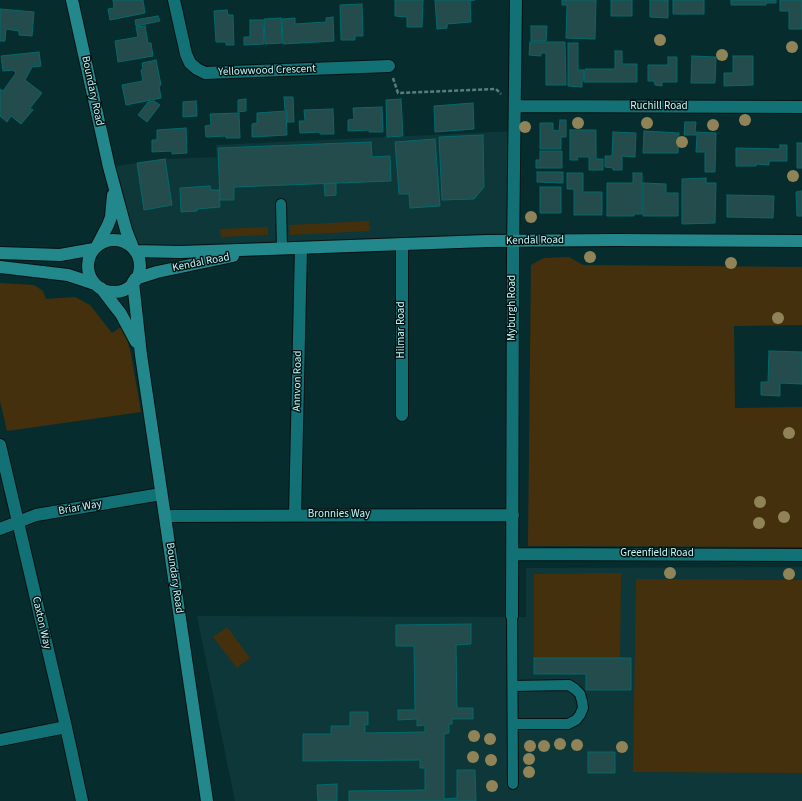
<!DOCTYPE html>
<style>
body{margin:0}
canvas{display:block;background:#072c2d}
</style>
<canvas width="802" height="801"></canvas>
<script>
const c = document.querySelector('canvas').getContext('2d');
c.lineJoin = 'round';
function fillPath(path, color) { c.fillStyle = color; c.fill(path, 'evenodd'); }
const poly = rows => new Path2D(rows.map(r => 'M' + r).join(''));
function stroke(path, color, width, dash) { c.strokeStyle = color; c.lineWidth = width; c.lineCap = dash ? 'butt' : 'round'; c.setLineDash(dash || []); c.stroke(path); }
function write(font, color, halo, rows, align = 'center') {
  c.font = font + ' "Source Sans 3",sans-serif'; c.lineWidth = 3; c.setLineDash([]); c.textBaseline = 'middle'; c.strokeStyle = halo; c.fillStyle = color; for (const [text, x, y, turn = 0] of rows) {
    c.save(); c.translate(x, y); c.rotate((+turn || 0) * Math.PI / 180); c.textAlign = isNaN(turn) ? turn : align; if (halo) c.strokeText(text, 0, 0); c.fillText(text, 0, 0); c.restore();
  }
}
fillPath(poly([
 [515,131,514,241,135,251,109,167,165,159,217,157,216,145],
 [802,567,802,801,235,801,197,616,526,617,526,568]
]), '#0d3738');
fillPath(poly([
 [369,221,370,231,290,235,289,225],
 [268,227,268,235,221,237,220,229],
 [569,257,583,265,802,267,802,325,734,326,735,408,802,407,802,547,528,546,531,265,544,258],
 [0,283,34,285,43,291,46,299,75,297,90,305,112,333,121,327,126,335,131,354,141,412,7,431,0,401],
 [621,573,620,658,534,658,534,574],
 [636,579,802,580,802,773,633,772],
 [227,627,250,658,237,668,213,637]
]), '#45300e');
const building = poly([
 [113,0,143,0,145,13,110,20,108,9,114,8,113,0],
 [395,0,423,0,422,27,407,27,407,17,395,16,395,0],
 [435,0,475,0,470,0,471,22,447,24,447,28,437,29,435,0],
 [562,0,596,0,595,39,566,38,567,5,562,5,562,0],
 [611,0,632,0,632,16,611,16,611,0],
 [650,0,668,0,668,18,650,17,650,0],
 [673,0,704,0,704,14,673,14,673,0],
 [731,0,776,0,776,3,766,3,766,5,731,5,731,0],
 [780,0,802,0,802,29,789,29,789,11,780,11,780,0],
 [362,4,363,36,355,36,355,40,341,40,340,5,362,4],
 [0,9,34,12,32,36,19,35,19,31,6,29,5,41,0,41,0,9],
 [227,10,228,15,233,15,234,45,226,45,226,42,216,42,214,11,227,10],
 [158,16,160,21,136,26,135,20,158,16],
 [333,17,334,41,283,44,282,19,295,18,295,24,326,22,326,18,333,17],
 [281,18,282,43,265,44,264,19,281,18],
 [250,20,263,20,264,44,244,45,244,37,250,37,250,20],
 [145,26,148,43,151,43,153,56,118,62,115,41,138,37,136,27,145,26],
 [531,26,547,26,546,41,531,41,531,26],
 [530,42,565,42,566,85,546,85,546,53,541,53,541,56,529,55,530,42],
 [568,43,578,43,578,70,584,70,583,81,582,81,582,87,568,86,568,43],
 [615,51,622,51,622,64,637,64,637,82,584,82,585,69,615,69,615,51],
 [39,52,41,66,32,67,25,80,42,93,30,108,33,110,21,124,11,116,7,122,0,116,0,89,3,91,16,73,13,70,3,71,1,56,39,52],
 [692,56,716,57,715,83,691,83,692,56],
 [733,56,753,56,753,85,724,86,724,73,733,73,733,56],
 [668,57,677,57,677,82,662,82,662,86,655,85,654,81,648,81,648,65,668,65,668,57],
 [156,60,161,85,159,86,161,98,126,105,122,85,143,81,141,70,143,69,142,63,156,60],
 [284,97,293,97,294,122,287,122,287,110,285,110,284,97],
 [246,99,246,111,238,112,238,100,246,99],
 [401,99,403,136,387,137,386,100,401,99],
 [154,101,160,105,147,122,138,115,148,102,154,101],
 [196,101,197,116,183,117,183,102,196,101],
 [473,103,474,129,435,132,434,106,473,103],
 [382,107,383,132,369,132,369,130,348,131,348,120,354,119,353,108,382,107],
 [333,109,334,134,320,134,320,132,300,133,299,121,305,121,304,110,333,109],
 [286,111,287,135,252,137,252,124,257,123,257,113,286,111],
 [239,113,240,138,226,138,226,136,206,137,205,126,211,125,210,114,239,113],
 [560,120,566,120,566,137,561,137,561,149,540,149,540,123,553,123,553,130,559,131,560,120],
 [685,122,696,122,695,132,716,133,715,172,705,172,705,152,696,152,697,135,684,135,685,122],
 [186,128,187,153,172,154,172,151,152,152,152,140,157,140,157,130,186,128],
 [570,130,596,130,596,159,603,159,603,170,589,170,589,157,577,157,578,160,570,160,570,130],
 [644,131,679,133,678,153,643,153,644,131],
 [613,132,636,133,635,157,622,156,622,170,613,170,613,168,605,167,605,156,612,156,613,132],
 [483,135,484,187,474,199,442,200,439,137,483,135],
 [435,139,440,206,410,208,409,194,399,194,395,142,435,139],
 [371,142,372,157,390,156,391,181,234,187,234,200,220,200,218,148,371,142],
 [797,143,802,143,802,168,797,168,797,143],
 [780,145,787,145,787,161,769,161,769,165,756,164,756,166,736,166,736,148,780,149,780,145],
 [540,151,562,151,562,168,536,168,536,160,540,160,540,151],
 [165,159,172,205,144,210,137,163,165,159],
 [537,172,563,172,563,183,537,182,537,172],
 [567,173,583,173,583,192,602,192,602,215,574,215,574,189,567,189,567,173],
 [633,173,642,173,642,214,634,214,634,216,607,216,607,183,633,183,633,173],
 [706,178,706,183,716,183,715,223,682,224,682,179,706,178],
 [336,183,336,195,325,196,324,184,336,183],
 [643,183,666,184,666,193,678,193,678,216,643,216,643,183],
 [210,186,211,190,219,190,220,207,197,209,197,211,181,212,180,188,210,186],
 [540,187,561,187,561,213,540,213,540,187],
 [802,191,802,216,797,216,796,192,802,191],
 [727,195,774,196,773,218,727,217,727,195],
 [769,351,802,352,802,384,780,383,780,396,761,395,761,382,768,382,769,351],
 [471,624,471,644,456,645,457,708,473,708,473,719,452,719,452,724,449,724,449,733,444,734,444,799,457,798,457,770,475,770,476,801,349,801,349,791,425,790,425,768,420,768,420,760,303,761,303,734,331,734,331,726,350,726,350,712,368,712,368,725,365,724,365,733,425,732,425,725,417,726,417,719,398,720,398,710,415,710,414,646,396,646,396,625,471,624],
 [534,658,631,658,631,690,586,690,586,674,534,674,534,658],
 [588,752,615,752,615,773,588,773,588,752],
 [337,784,337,801,318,801,317,785,337,784]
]);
fillPath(building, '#244c4d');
stroke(building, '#016a6d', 1);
const lane = poly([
 [281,204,282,249],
 [512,616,513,784],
 [513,686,569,685,575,689,580,694,582,701,583,708,580,715,576,720,568,724,513,724]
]);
const street = poly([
 [174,0,186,54,190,63,197,69,205,73,389,66],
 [515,106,802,107],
 [402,244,402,415],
 [0,445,66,727,82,801],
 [295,515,301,248],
 [165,516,513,515],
 [0,529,36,515,161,494],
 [512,554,802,555],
 [512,616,513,253,516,0],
 [0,740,66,727]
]);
const secondary = poly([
 [72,0,109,167,126,230,133,248],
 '88 266a26 26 0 1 1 52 0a26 26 0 1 1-52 0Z',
 [97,246,108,225,111,217,113,195],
 [135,251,180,252,268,249,486,241,616,240,802,241],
 [0,253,60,255,94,249],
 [0,267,68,275,95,284],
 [135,279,157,272,233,256],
 [133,282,141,355,207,801],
 [101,288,121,314,136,342]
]);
stroke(lane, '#051213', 12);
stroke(street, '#051213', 14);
stroke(secondary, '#051213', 14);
stroke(poly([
 [393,78,398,93,496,89,501,94]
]), '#547f7f', 2.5, [4, 2]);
stroke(lane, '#127174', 10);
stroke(street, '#127174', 12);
stroke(secondary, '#23888b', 12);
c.fillStyle = '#8f8357';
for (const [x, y] of [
 [660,40],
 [792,47],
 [722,55],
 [745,120],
 [578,123],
 [647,123],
 [713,125],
 [525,127],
 [682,142],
 [793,176],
 [531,217],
 [590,257],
 [731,263],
 [778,318],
 [789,433],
 [760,502],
 [784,517],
 [759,523],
 [670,573],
 [789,574],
 [474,736],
 [490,739],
 [560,744],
 [577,745],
 [530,746],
 [544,746],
 [622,747],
 [473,757],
 [529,759],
 [491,760],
 [529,772],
 [492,786]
]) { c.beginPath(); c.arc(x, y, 6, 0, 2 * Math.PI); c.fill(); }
write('11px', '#c7f9f9', '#001314', [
 ["Yellowwood Crescent",267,71,-2],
 ["Boundary Road",92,91,78],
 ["Ruchill Road",659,107],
 ["Kendal Road",535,241,-1],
 ["Kendal Road",201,263,-11],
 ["Myburgh Road",513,308,-90],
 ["Hilmar Road",402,330,-90],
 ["Annvon Road",298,381,-89],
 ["Briar Way",80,508,-10],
 ["Bronnies Way",339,515],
 ["Greenfield Road",657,554],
 ["Boundary Road",174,578,82],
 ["Caxton Way",41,623,77]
]);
</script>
